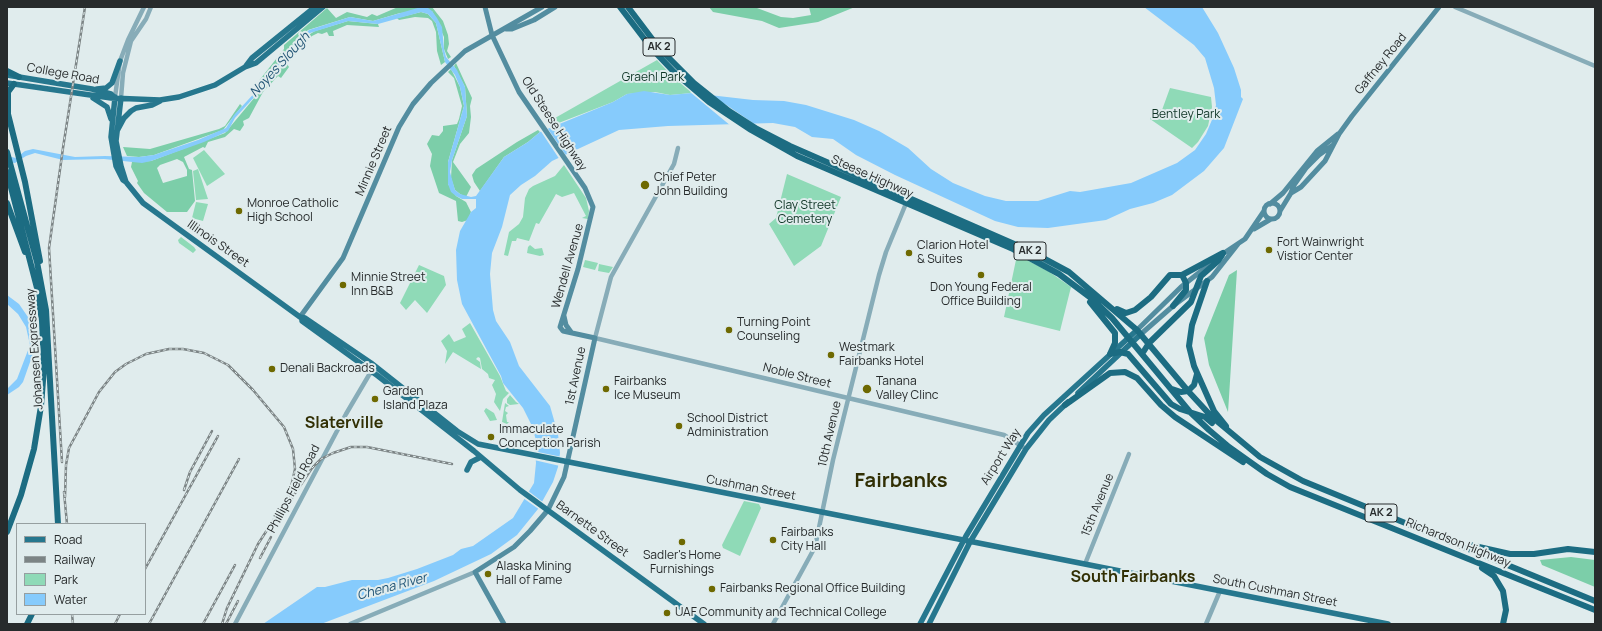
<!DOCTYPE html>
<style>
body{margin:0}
#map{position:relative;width:1602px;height:631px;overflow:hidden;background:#e0eced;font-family:Manrope,sans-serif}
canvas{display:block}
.frame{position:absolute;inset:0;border:8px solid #272b2c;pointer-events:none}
.legend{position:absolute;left:16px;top:523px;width:130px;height:92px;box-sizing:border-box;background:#e0eced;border:1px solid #969fa0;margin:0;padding:5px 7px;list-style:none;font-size:12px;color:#272b2c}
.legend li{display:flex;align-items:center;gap:8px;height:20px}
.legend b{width:20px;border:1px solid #969fa0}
</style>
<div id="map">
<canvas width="1602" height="631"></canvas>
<div class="frame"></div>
<ul class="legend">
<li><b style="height:5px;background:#26778e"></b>Road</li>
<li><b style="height:5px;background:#7c8485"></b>Railway</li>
<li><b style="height:11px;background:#8fdab7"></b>Park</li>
<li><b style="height:11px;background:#86cbfc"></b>Water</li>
</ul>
</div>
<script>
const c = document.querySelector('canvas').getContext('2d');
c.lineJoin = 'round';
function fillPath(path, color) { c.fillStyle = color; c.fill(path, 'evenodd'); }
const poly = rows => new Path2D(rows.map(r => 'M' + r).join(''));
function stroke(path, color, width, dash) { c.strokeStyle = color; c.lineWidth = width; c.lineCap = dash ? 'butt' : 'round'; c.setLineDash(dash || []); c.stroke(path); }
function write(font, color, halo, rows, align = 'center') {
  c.font = font + ' Manrope,sans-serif'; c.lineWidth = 4; c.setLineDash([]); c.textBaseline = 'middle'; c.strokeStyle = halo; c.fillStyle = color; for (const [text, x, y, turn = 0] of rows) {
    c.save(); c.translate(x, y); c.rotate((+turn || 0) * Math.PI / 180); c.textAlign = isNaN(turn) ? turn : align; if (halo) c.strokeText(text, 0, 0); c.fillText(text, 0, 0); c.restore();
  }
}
fillPath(poly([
 [657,60,671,75,692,93,670,95,655,92,627,94,613,102,556,124,555,118],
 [1170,88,1211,97,1212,107,1208,126,1198,142,1192,148,1150,119,1155,108,1162,110],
 [204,150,225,174,207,186,193,158],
 [564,165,586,198,589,211,588,219,582,218,586,216,574,193,562,197,556,194,539,224,536,223,529,241,517,238,516,241,512,241,508,256,504,255,509,232,519,224,523,217,525,198,529,189,533,186,555,176],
 [198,169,208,199,196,200,193,171],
 [787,174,841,197,821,246,794,266,769,224,776,218],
 [196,202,208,204,203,221,192,218],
 [181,237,194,247,196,250,193,253,179,243,178,240],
 [530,245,535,249,542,248,544,255,540,256,527,253,528,247],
 [1017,255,1048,271,1071,287,1060,331,1004,317],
 [585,260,598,263,595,270,583,267],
 [599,264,613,267,609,273,598,271],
 [419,265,444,276,446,285,427,313,415,300,406,310,400,303],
 [470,323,500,376,506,391,509,393,503,399,500,411,494,402,496,394,492,385,495,380,489,378,488,374,482,369,480,358,478,357,476,359,480,362,481,369,453,352,445,364,447,351,441,341,449,334,454,342,466,337,462,329],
 [510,395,516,402,519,404,510,405,507,403,507,399],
 [505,403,509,406,506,407,505,411,508,413,506,415,507,422,509,422,507,424,502,422],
 [486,408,494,413,497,420,490,421,484,411],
 [744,501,759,504,761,508,740,556,723,548,722,545]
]), '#8fdab7');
fillPath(poly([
 [398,7,432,7,443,21,448,35,449,44,447,51,451,57,448,59,444,49,444,37,432,11,400,13,373,21,350,17,308,30,287,51,282,59,261,86,258,86,258,82,284,49,284,45,327,8,336,18,347,12,367,17,372,14,377,16],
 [709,7,757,8,781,17,793,18,811,15,809,7,855,7,818,22,779,28,762,21,713,12],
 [421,12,428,14,436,23,445,62,441,65,437,51,436,32,432,21,428,18,415,17,399,20,397,18],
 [348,21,378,24,379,27,347,25,333,31,334,36,329,36,327,32,322,34,318,33,312,36,287,64,289,67,281,78,278,76,263,92,249,118,243,121,244,125,240,131,234,129,225,137,208,142,205,148,203,147,184,157,189,169,192,170,195,201,187,212,167,212,144,193,137,183,138,181,131,167,132,162,151,161,225,133,305,37,315,31],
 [177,159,183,162,187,170,187,176,163,183,157,168,160,165],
 [456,63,472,98,470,106,471,117,469,133,460,144,453,162,471,187,466,197,460,194,455,190,451,178,452,160,467,116,465,87,454,66],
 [451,69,460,87,464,106,448,162,448,184,456,196,466,202,471,212,468,220,462,222,458,221,456,201,439,193,430,166,432,154,427,144,432,135,439,136,443,131,443,126,457,124,459,119,462,106,454,78,448,72],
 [240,104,242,106,223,130,154,155,139,157,127,156,123,147,150,149,219,129,225,126],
 [538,130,540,132,528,142,504,157,480,191,474,182,472,175,476,169,517,142],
 [1237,270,1229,397,1228,412,1209,365,1204,338,1229,275],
 [1571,557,1595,560,1595,587,1542,565,1540,560]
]), '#7ccea9');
fillPath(poly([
 [421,7,428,8,432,11,437,18,442,27,444,49,446,57,457,70,465,87,467,116,452,160,450,172,455,190,460,194,471,197,476,196,504,157,528,142,540,132,613,102,627,94,644,91,670,95,692,93,753,100,784,101,806,105,854,120,879,131,908,148,931,169,953,183,985,196,1006,201,1038,201,1070,191,1080,192,1131,183,1177,163,1195,150,1206,134,1214,115,1216,105,1214,88,1205,58,1194,45,1144,7,1202,7,1218,33,1234,68,1241,90,1241,97,1243,99,1224,148,1204,171,1172,195,1153,203,1130,209,1106,220,1048,228,1018,227,995,221,895,175,856,155,833,139,812,137,795,127,773,123,668,126,619,130,552,161,535,176,521,185,510,195,502,227,492,253,490,274,493,310,496,321,510,342,519,366,550,406,558,434,560,453,558,467,553,482,538,509,517,535,491,554,434,581,321,624,263,624,317,587,325,587,352,580,378,580,388,578,417,569,453,555,461,549,473,546,513,518,534,483,536,463,535,450,537,444,532,426,523,408,503,383,501,376,462,304,457,280,456,250,460,231,471,212,476,208,476,199,462,199,456,196,451,192,448,184,448,162,464,106,460,87,455,75,445,62,436,23,428,14,421,12,378,24,348,21,310,33,298,44,270,80,235,118,228,131,204,142,151,161,142,163,104,159,63,160,35,153,26,156,15,163,7,162,7,156,16,158,25,151,33,149,75,157,105,156,139,157,154,155,198,140,226,128,234,115,261,86,282,59,287,51,309,30,350,17,373,21],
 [7,295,19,304,30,320,33,328,35,348,23,382,19,387,7,395,7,389,17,379,30,345,26,327,18,314,7,304]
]), '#86cbfc');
fillPath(poly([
 [692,91,725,104,756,125,731,126,690,92],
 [546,126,567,157,560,160,540,130],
 [533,451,562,457,560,466,534,460],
 [527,490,544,503,540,510,523,498]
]), '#e0eced');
stroke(poly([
 [1455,7,1595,66],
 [115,97,120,61,128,40,144,7],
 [121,98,123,73,131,41,146,19,151,7],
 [678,148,674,164,611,277,595,338,1004,435,1023,447],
 [1085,564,1129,454],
 [235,624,346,414,369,375,376,367],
 [350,624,475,572],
 [773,624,815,547,833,460,879,275,886,252,907,201],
 [1206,624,1220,591]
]), '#87acb8', 4.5);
stroke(poly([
 [485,7,492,35,519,92,585,188,593,207,578,269,560,327,563,331,595,338,564,477,548,510,530,531,514,547,475,572,504,624],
 [506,29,512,29,534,20,555,7],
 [1291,193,1294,185,1306,168,1319,155,1333,145],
 '1264 211a8 8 0 1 1 16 0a8 8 0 1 1-16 0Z',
 [1270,204,1283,193,1317,151,1338,134],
 [1280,211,1291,193,1301,187,1325,161,1339,134,1352,116,1439,7],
 [1254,229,1271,219],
 [1221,255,1245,239,1264,211],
 [564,316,566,325,571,332],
 [300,317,343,258,399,127,413,104,431,83,465,51,542,7],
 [1137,330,1181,287,1215,260],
 [1141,334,1173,306,1212,277,1238,244]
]), '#538da0', 5);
stroke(poly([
 [246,66,252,58,315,7],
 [7,75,92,89,111,94,114,97],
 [7,83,111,98,160,100,179,97,215,85,245,67,256,63,323,7],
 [97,89,106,88,112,83,120,61],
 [115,97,111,137,116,166,123,180,126,182,143,203,300,317,305,318,371,363,457,431,478,444,1388,624],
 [93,98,107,107,111,119],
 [121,98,116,141,121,166,126,182],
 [117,131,124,118,131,111,136,108,152,105,160,101],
 [302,318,302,321,378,376,474,451,520,490,704,624],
 [1078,393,1141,334],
 [467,470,471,462,481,457],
 [920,624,966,536,1028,433,1044,415,1137,330],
 [929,624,970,542,1026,449,1049,420,1068,402]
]), '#26778e', 5.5);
stroke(poly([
 [620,7,652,49,674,72,709,102,751,130,797,156,1013,249,1059,274,1091,298,1112,318,1190,412,1209,430,1229,447,1267,474,1290,487,1595,610],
 [628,7,659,48,694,83,729,111,757,129,790,146,1028,250,1069,272,1137,330,1188,391,1212,417,1260,457,1303,481,1595,601],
 [7,71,19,77],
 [7,110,25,182,40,261],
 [8,114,8,92,14,84],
 [7,152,37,262,46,310,58,524],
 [7,172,37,288,42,321,44,368,41,406,34,449,21,495,7,532],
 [7,203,25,252],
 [1207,281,1192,325,1189,346,1194,366,1214,411,1226,426],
 [1090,302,1115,333,1115,343,1110,354],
 [1173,306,1186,290,1186,283,1182,275],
 [1117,309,1126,313,1135,310,1151,297,1170,275,1182,275,1223,253],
 [1110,354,1120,352,1128,354,1171,404,1180,409,1205,417,1212,423],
 [1142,354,1149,343,1191,302,1201,276,1218,261,1222,255],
 [1172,389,1181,392,1188,391,1194,385,1197,374],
 [1065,405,1110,373,1125,372,1137,378,1161,405,1175,417,1243,462],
 [1470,545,1510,554,1534,554,1568,549,1595,552],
 [1482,568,1494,576,1503,591,1506,610,1503,624],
 [27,624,32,614]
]), '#1c6c82', 6);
const rail = poly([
 [62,462,49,248,63,148,85,7],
 [184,490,190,472,212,431],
 [64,492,67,524],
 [65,497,66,465,69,448,99,392,115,372,126,364,146,354,169,349,183,349,204,353,228,365,253,390,284,427,293,449,295,469,289,496,258,544,227,608,222,624],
 [292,498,312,468,321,459,333,453,351,447,367,447,452,464],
 [260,558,271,537],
 [145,569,218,436],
 [72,614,73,624],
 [115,624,120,614],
 [149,624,239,459],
 [203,624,235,565],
 [226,624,238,601]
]);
stroke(rail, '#7c8485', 2.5);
stroke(rail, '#e0eced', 1, [3]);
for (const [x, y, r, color] of [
 [645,185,5,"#6e6901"],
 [239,211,4,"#6e6901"],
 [1269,250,4,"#6e6901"],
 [909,253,4,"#6e6901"],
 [981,275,4,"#6e6901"],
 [343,285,4,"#6e6901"],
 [729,330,4,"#6e6901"],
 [831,355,4,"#6e6901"],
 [272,369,4,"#6e6901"],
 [606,389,4,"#6e6901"],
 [867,389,5,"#6e6901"],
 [375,399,4,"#6e6901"],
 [679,426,4,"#6e6901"],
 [491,437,4,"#6e6901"],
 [773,540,4,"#6e6901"],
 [682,542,4,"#6e6901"],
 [488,574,4,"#6e6901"],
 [712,589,4,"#6e6901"],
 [667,613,4,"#6e6901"]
]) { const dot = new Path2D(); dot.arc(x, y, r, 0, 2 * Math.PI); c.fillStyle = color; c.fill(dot); stroke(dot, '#e0eced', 1.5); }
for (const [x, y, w] of [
 [659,47,32],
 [1030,251,32],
 [1381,513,32]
]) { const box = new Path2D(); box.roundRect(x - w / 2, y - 9, w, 18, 3); c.fillStyle = '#e0eced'; c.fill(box); stroke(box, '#272b2c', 1); }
write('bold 11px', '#272b2c', null, [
 ["AK 2",659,47],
 ["AK 2",1030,251],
 ["AK 2",1381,513]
]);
write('12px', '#272b2c', '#e0eced', [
 ["Gaffney Road",1381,64,-51],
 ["College Road",63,74,10],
 ["Old Steese Highway",554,124,57],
 ["Minnie Street",374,161,-67],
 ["Steese Highway",872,177,24],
 ["Illinois Street",218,244,35],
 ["Wendell Avenue",568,266,-74],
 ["Johansen Expressway",35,349,-94],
 ["1st Avenue",576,376,-78],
 ["Noble Street",797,376,14],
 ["10th Avenue",830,434,-77],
 ["Airport Way",1001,457,-58],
 ["Cushman Street",751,488,11],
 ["Phillips Field Road",294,489,-62],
 ["15th Avenue",1098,505,-68],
 ["Barnette Street",592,529,36],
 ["Richardson Highway",1458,543,22],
 ["South Cushman Street",1275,591,11]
]);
write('12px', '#0e3425', '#e0eced', [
 ["Graehl Park",653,78],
 ["Bentley Park",1186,115],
 ["Clay Street",805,206],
 ["Cemetery",805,220]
]);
write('12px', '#272b2c', '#e0eced', [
 ["Chief Peter",654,178],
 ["John Building",654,192],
 ["Monroe Catholic",247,204],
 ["High School",247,218],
 ["Fort Wainwright",1277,243],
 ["Vistior Center",1277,257],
 ["Clarion Hotel",917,246],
 ["& Suites",917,260],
 ["Minnie Street",351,278],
 ["Inn B&B",351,292],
 ["Don Young Federal",981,288,"center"],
 ["Office Building",981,302,"center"],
 ["Turning Point",737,323],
 ["Counseling",737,337],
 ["Westmark",839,348],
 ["Fairbanks Hotel",839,362],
 ["Denali Backroads",280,369],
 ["Fairbanks",614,382],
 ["Ice Museum",614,396],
 ["Tanana",876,382],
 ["Valley Clinc",876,396],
 ["Garden",383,392],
 ["Island Plaza",383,406],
 ["School District",687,419],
 ["Administration",687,433],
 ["Immaculate",499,430],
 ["Conception Parish",499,444],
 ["Fairbanks",781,533],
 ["City Hall",781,547],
 ["Sadler's Home",682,556,"center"],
 ["Furnishings",682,570,"center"],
 ["Alaska Mining",496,567],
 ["Hall of Fame",496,581],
 ["Fairbanks Regional Office Building",720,589],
 ["UAF Community and Technical College",675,613]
], 'left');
write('italic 13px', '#225576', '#e0eced', [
 ["Noyes Slough",280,65,-48],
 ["Chena River",392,587,-15]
]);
write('bold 16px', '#312f04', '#e0eced', [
 ["Slaterville",344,424],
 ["South Fairbanks",1133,578]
]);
write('bold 20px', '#312f04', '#e0eced', [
 ["Fairbanks",901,481]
]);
</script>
